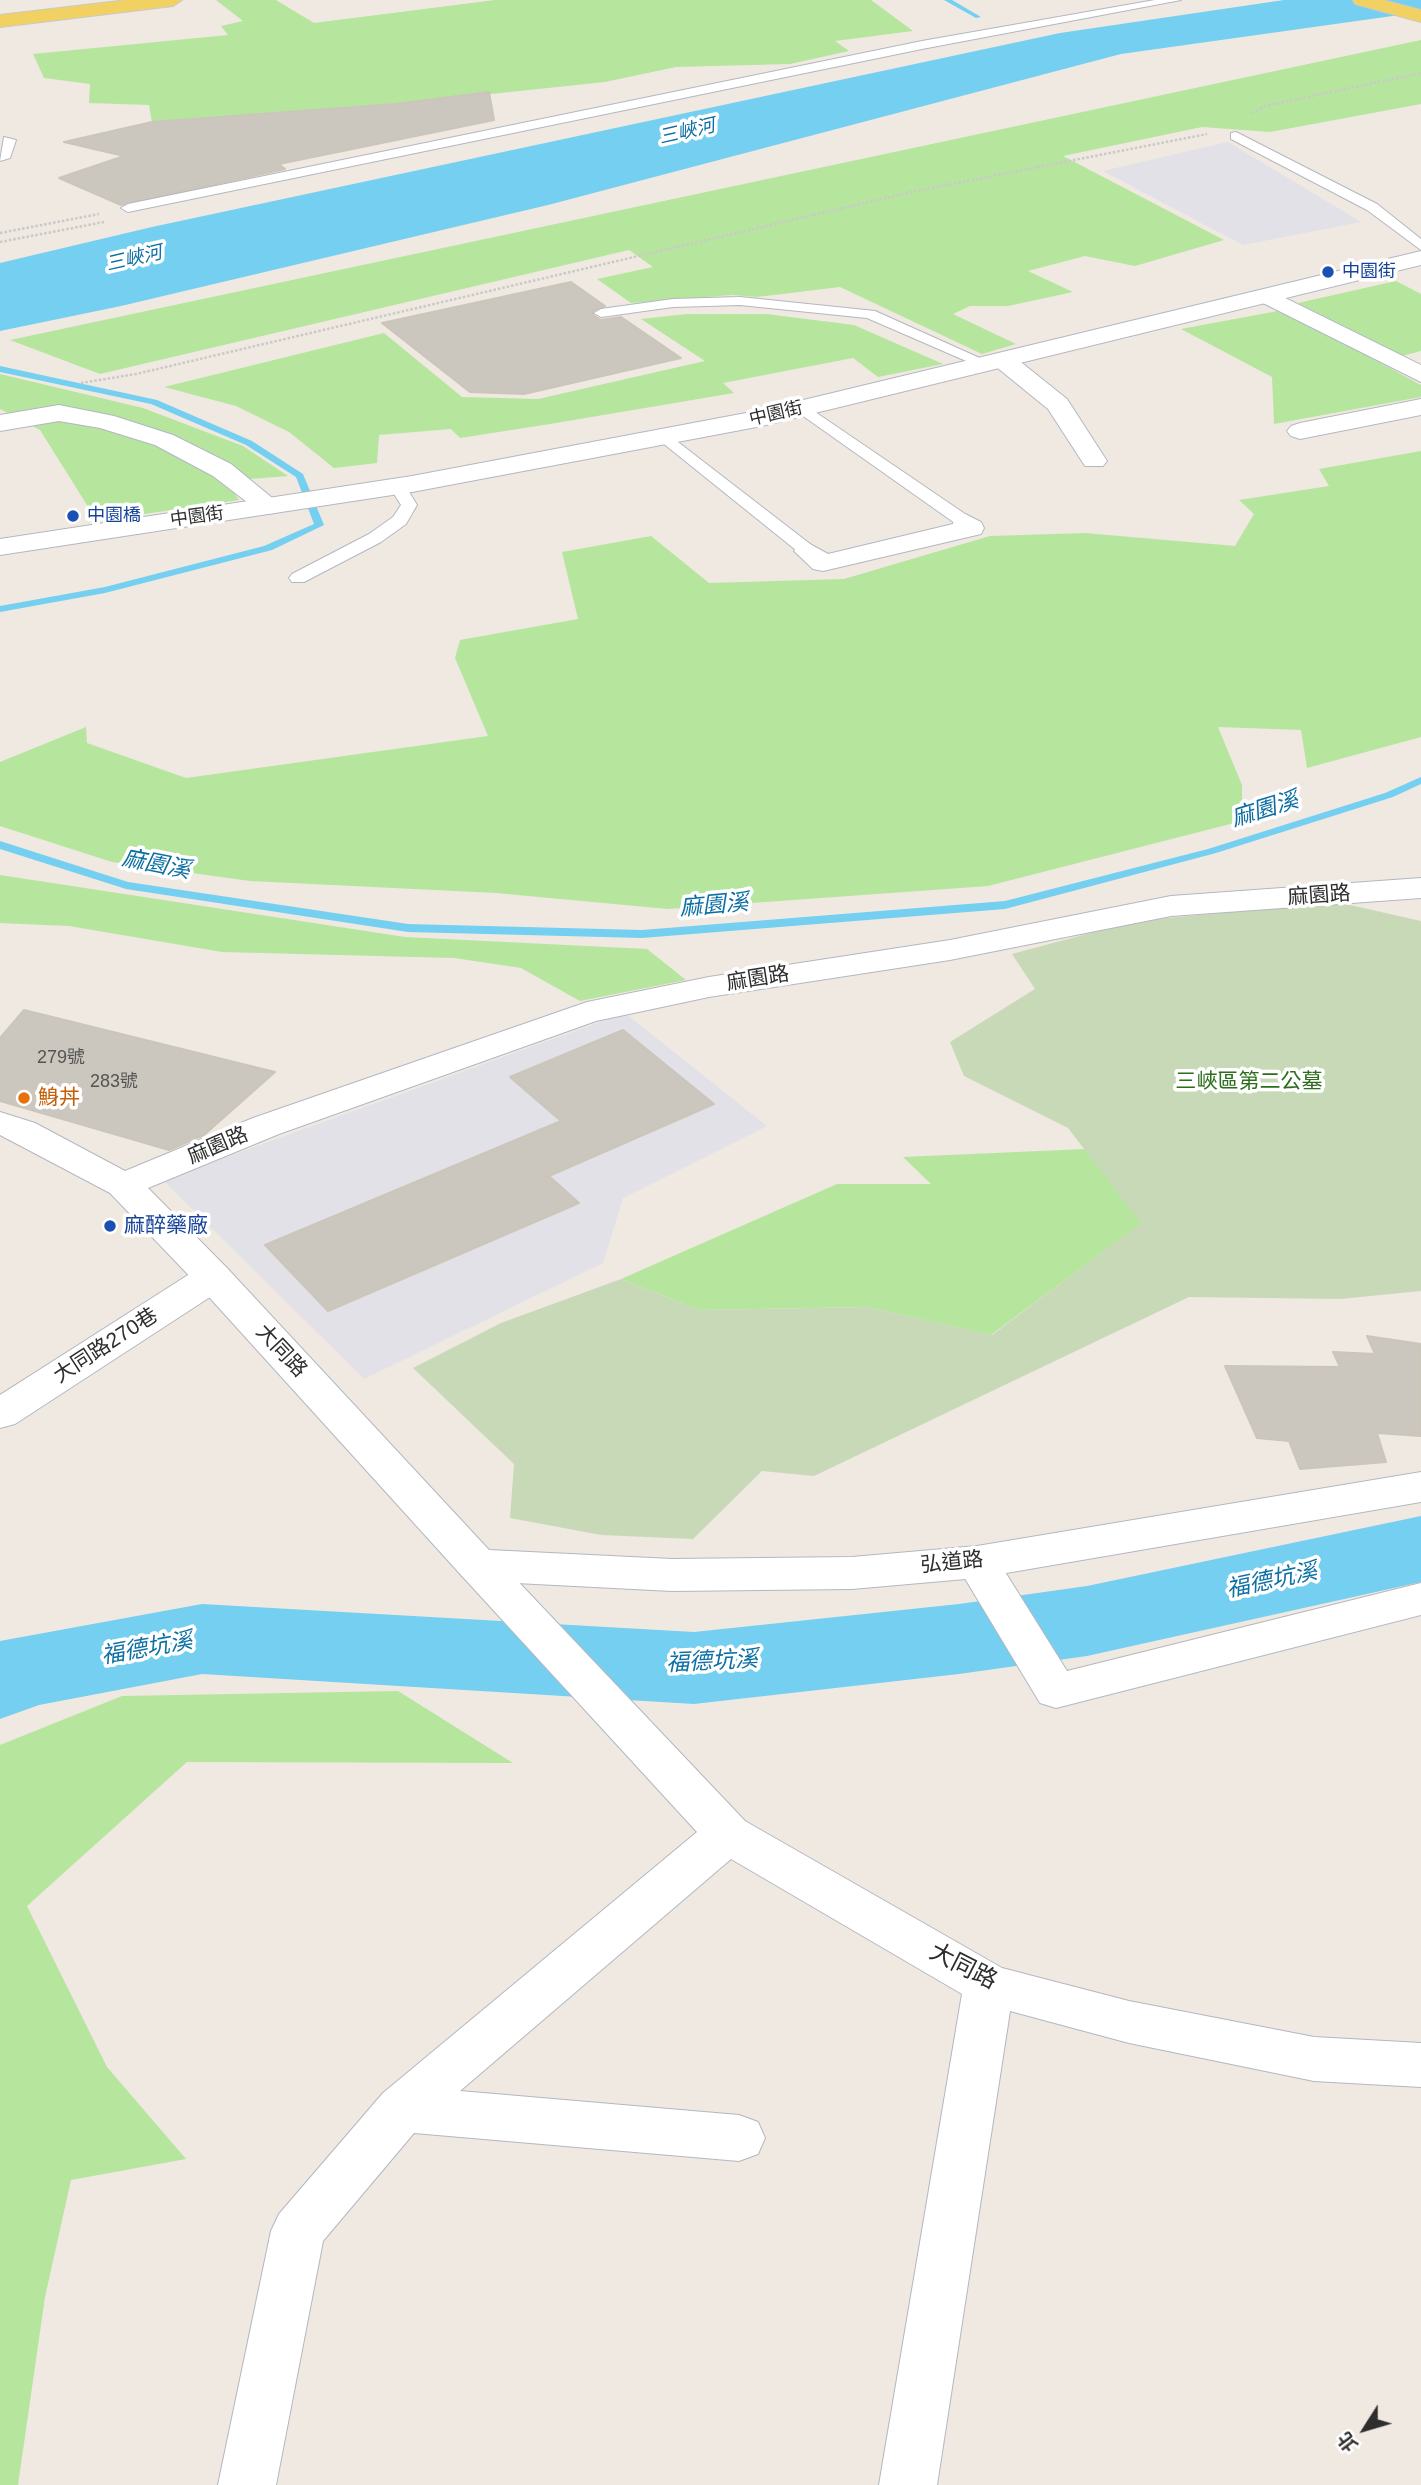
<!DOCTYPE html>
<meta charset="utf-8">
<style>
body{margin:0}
#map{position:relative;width:1421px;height:2485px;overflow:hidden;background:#efe9e1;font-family:Arial,"Noto Sans TC",sans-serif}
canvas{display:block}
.north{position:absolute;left:1330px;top:2394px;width:70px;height:70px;-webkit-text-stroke:5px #fff;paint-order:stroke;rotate:233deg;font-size:19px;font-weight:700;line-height:28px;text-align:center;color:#2e2e2e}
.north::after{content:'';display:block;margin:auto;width:24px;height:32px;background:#2e2e2e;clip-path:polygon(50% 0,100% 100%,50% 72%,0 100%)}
</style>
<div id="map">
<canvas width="1421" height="2485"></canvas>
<div class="north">北</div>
</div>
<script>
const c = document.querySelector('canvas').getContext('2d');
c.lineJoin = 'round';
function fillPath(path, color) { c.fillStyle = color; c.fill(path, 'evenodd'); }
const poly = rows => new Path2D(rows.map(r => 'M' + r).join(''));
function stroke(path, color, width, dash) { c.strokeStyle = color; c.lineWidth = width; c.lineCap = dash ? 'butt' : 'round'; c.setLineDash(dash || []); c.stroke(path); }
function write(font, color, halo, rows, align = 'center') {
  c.font = font + ' Arial,"Noto Sans TC",sans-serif'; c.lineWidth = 7; c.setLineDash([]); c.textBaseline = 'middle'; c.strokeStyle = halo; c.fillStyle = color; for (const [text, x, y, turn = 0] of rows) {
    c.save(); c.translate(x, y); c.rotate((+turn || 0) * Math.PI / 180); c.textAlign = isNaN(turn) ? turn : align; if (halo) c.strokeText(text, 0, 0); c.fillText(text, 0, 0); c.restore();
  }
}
fillPath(poly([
 [1227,142,1228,142,1361,222,1243,245,1103,171],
 [625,1013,767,1126,623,1198,603,1263,364,1379,163,1180]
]), '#e3e1e8');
fillPath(poly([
 [216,0,276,0,314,23,495,0,871,0,913,31,835,41,849,51,790,64,676,67,605,82,396,104,152,122,149,105,89,103,90,84,44,78,33,54,228,35,221,26,243,21],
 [1421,40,1421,104,1270,132,1202,127,1063,156,1224,240,1135,266,1085,256,1028,271,1073,292,1008,306,970,306,953,314,1016,344,982,354,840,287,757,297,732,295,631,303,597,279,653,267,629,250,100,374,10,340],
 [1396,281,1421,294,1421,351,1402,356,1298,303],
 [1283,310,1421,385,1421,397,1274,424,1272,377,1181,329],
 [687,314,766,314,854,325,943,364,878,377,853,358,723,383,734,393,550,424,460,438,451,429,379,435,377,463,334,468,289,432,236,406,164,387,384,333,462,397,538,399,705,361,641,319],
 [0,374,143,408,243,446,288,476,226,481,239,500,97,521,40,430,0,409],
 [1421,451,1421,737,1307,768,1301,730,1218,727,1242,785,1242,821,988,886,668,909,496,893,250,881,112,862,0,826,0,762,86,727,87,743,186,778,488,736,455,658,460,640,578,619,562,552,651,536,709,583,844,579,990,536,1085,533,1235,546,1254,514,1239,500,1329,486,1319,469],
 [0,875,405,937,647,949,686,980,580,1001,521,968,454,958,222,952,69,926,0,923],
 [1085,1149,1142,1223,991,1335,867,1307,699,1310,621,1279,837,1184,931,1184,903,1157],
 [398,1691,513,1763,187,1762,27,1906,107,2067,186,2159,71,2180,45,2297,18,2485,0,2485,0,1745,122,1696]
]), '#b6e59e');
fillPath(poly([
 [1337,902,1421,921,1421,1291,1340,1299,1189,1297,814,1476,762,1471,693,1539,601,1535,510,1518,514,1464,413,1368,501,1323,621,1279,699,1310,867,1307,992,1335,1141,1223,1068,1128,964,1076,950,1042,1035,989,1012,954,1135,921]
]), '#c8d9b8');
fillPath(poly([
 [1284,0,1421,0,1421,12,1121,54,548,205,121,306,0,331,0,263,152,227,1060,33]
]), '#75cff0');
fillPath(poly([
 [944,0,952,0,981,17,976,18,944,0],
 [0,366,157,400,252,441,303,474,324,525,272,550,105,593,0,612,0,606,105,587,264,546,314,524,296,477,246,445,151,404,0,372,0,366],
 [1421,777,1421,784,1393,797,1216,853,1005,909,642,938,408,932,126,889,0,849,0,841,128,882,408,924,642,930,1005,901,1208,849,1385,793,1421,777]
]), '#75cff0');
fillPath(poly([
 [1421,1516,1421,1582,1087,1656,959,1674,694,1704,202,1674,39,1705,0,1719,0,1641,202,1604,694,1632,959,1604,1087,1586,1421,1516]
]), '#75cff0');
const building = poly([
 [489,92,494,120,279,164,285,169,121,205,59,178,124,156,64,142,152,122,396,104,489,92],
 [571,282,605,306,593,311,593,315,601,320,621,317,681,358,524,394,470,392,382,323,571,282],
 [24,1010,275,1072,204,1135,169,1150,0,1101,0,1038,24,1010],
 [623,1030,714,1104,549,1176,579,1203,328,1311,265,1245,561,1121,510,1077,623,1030],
 [1367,1336,1421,1344,1421,1436,1377,1433,1386,1462,1300,1469,1289,1441,1257,1438,1225,1366,1340,1367,1333,1352,1375,1354,1367,1336]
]);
fillPath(building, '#cbc7bf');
stroke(building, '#cbc5ba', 2);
const service = poly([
 [1155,0,1181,0,922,49,128,212,121,208,128,204,922,41,1155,0],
 [1236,132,1377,204,1421,239,1421,250,1367,210,1231,139,1231,133,1236,132],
 [4,137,16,140,10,158,0,161,4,137],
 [740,297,875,311,993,364,985,369,980,367,867,318,740,305,673,307,601,317,594,313,601,309,673,299,740,297],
 [802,403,971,518,974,522,971,526,959,526,796,411,796,405,802,403],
 [665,432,814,547,817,551,814,555,802,555,659,440,657,437,665,432],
 [397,481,403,482,417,505,406,524,381,542,304,582,292,582,289,578,292,574,369,534,393,517,401,505,389,486,397,481]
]);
const minor = poly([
 [1267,289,1421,365,1421,382,1259,301,1255,296,1259,291,1267,289],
 [1003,353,1012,355,1067,399,1107,461,1103,466,1085,466,1048,409,994,365,991,360,994,355,1003,353],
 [1421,399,1421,415,1300,439,1291,436,1287,431,1291,426,1300,423,1421,399],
 [59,405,114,416,173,435,231,464,282,506,278,512,269,514,260,512,213,476,155,445,100,428,59,421,0,431,0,415,59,405],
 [965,514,981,522,984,528,981,534,823,571,813,569,794,551,798,545,808,543,828,554,953,524,955,516,965,514],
 [213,1265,227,1268,233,1277,227,1286,15,1424,0,1428,0,1395,199,1268,213,1265],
 [977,1546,992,1551,1067,1671,1421,1583,1421,1615,1056,1708,1040,1703,955,1562,962,1551,977,1546],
 [477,1549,492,1554,745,1821,1002,1968,1129,2001,1314,2037,1421,2043,1421,2087,1314,2081,1129,2043,1010,2011,937,2485,879,2485,962,1994,731,1859,460,2091,739,2115,758,2122,765,2138,758,2154,739,2161,414,2133,323,2241,276,2485,218,2485,271,2231,279,2214,383,2093,697,1832,462,1576,455,1565,462,1554,477,1549]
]);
const tertiary = poly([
 [1421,251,1421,265,762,426,412,492,0,555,0,539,412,476,762,410,1421,251],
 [1421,878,1421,898,1171,916,950,960,709,997,596,1021,279,1134,148,1188,227,1268,489,1550,672,1559,852,1557,977,1546,1421,1472,1421,1502,977,1578,852,1589,672,1591,477,1581,462,1576,199,1286,110,1193,0,1135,0,1112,35,1123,125,1171,253,1118,587,1002,709,977,950,940,1171,896,1421,878]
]);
const primary = poly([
 [127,0,182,0,173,6,0,27,0,15,127,0],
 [1353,0,1383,0,1421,10,1421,22,1355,4,1353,0]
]);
stroke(service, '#b4b7c1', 2);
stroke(minor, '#b4b7c1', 2);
stroke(tertiary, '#b4b7c1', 2);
stroke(primary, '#c9c9c9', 2);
stroke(poly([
 [1252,113,1265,106,1421,73],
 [0,233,99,214],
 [0,242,104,222],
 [81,383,136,374,911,192,1207,134]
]), '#c9c9c9', 2.5, [2.5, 2]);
fillPath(service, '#fff');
fillPath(minor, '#fff');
fillPath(tertiary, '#fff');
fillPath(primary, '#f2d163');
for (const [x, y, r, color] of [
 [1328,272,7,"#1a4fb4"],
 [73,516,7,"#1a4fb4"],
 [24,1098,7,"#e8710a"],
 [110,1226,7,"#1a4fb4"]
]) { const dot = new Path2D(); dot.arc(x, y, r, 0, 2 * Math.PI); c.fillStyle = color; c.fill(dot); stroke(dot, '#fff', 2.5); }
write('18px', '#164399', '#fff', [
 ["中園街",1342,272],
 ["中園橋",87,516]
], 'left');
write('18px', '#2e2e2e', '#fff', [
 ["中園街",776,414,-13],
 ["中園街",197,517,-8]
]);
write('18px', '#555452', null, [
 ["279號",61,1058],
 ["283號",114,1082]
]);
write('italic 19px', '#0d6fa3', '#fff', [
 ["三峽河",687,132,-13],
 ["三峽河",134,259,-13]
]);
write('21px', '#2e2e2e', '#fff', [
 ["麻園路",1319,896,-4],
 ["麻園路",758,979,-9],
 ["麻園路",218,1146,-23],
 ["大同路270巷",106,1346,-33],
 ["大同路",281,1351,47],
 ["弘道路",952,1563,-6]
]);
write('21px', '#2c6e1b', '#fff', [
 ["三峽區第二公墓",1249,1082]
]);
write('21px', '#c56008', '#fff', [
 ["鯓丼",38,1098]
], 'left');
write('21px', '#164399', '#fff', [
 ["麻醉藥廠",124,1226]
], 'left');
write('italic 23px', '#0d6fa3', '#fff', [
 ["麻園溪",1265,810,-17],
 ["麻園溪",156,865,11],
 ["麻園溪",714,906,-5],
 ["福德坑溪",1272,1581,-12],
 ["福德坑溪",147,1649,-10],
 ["福德坑溪",712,1662,-3]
]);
write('24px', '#2e2e2e', '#fff', [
 ["大同路",963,1967,27]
]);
</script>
